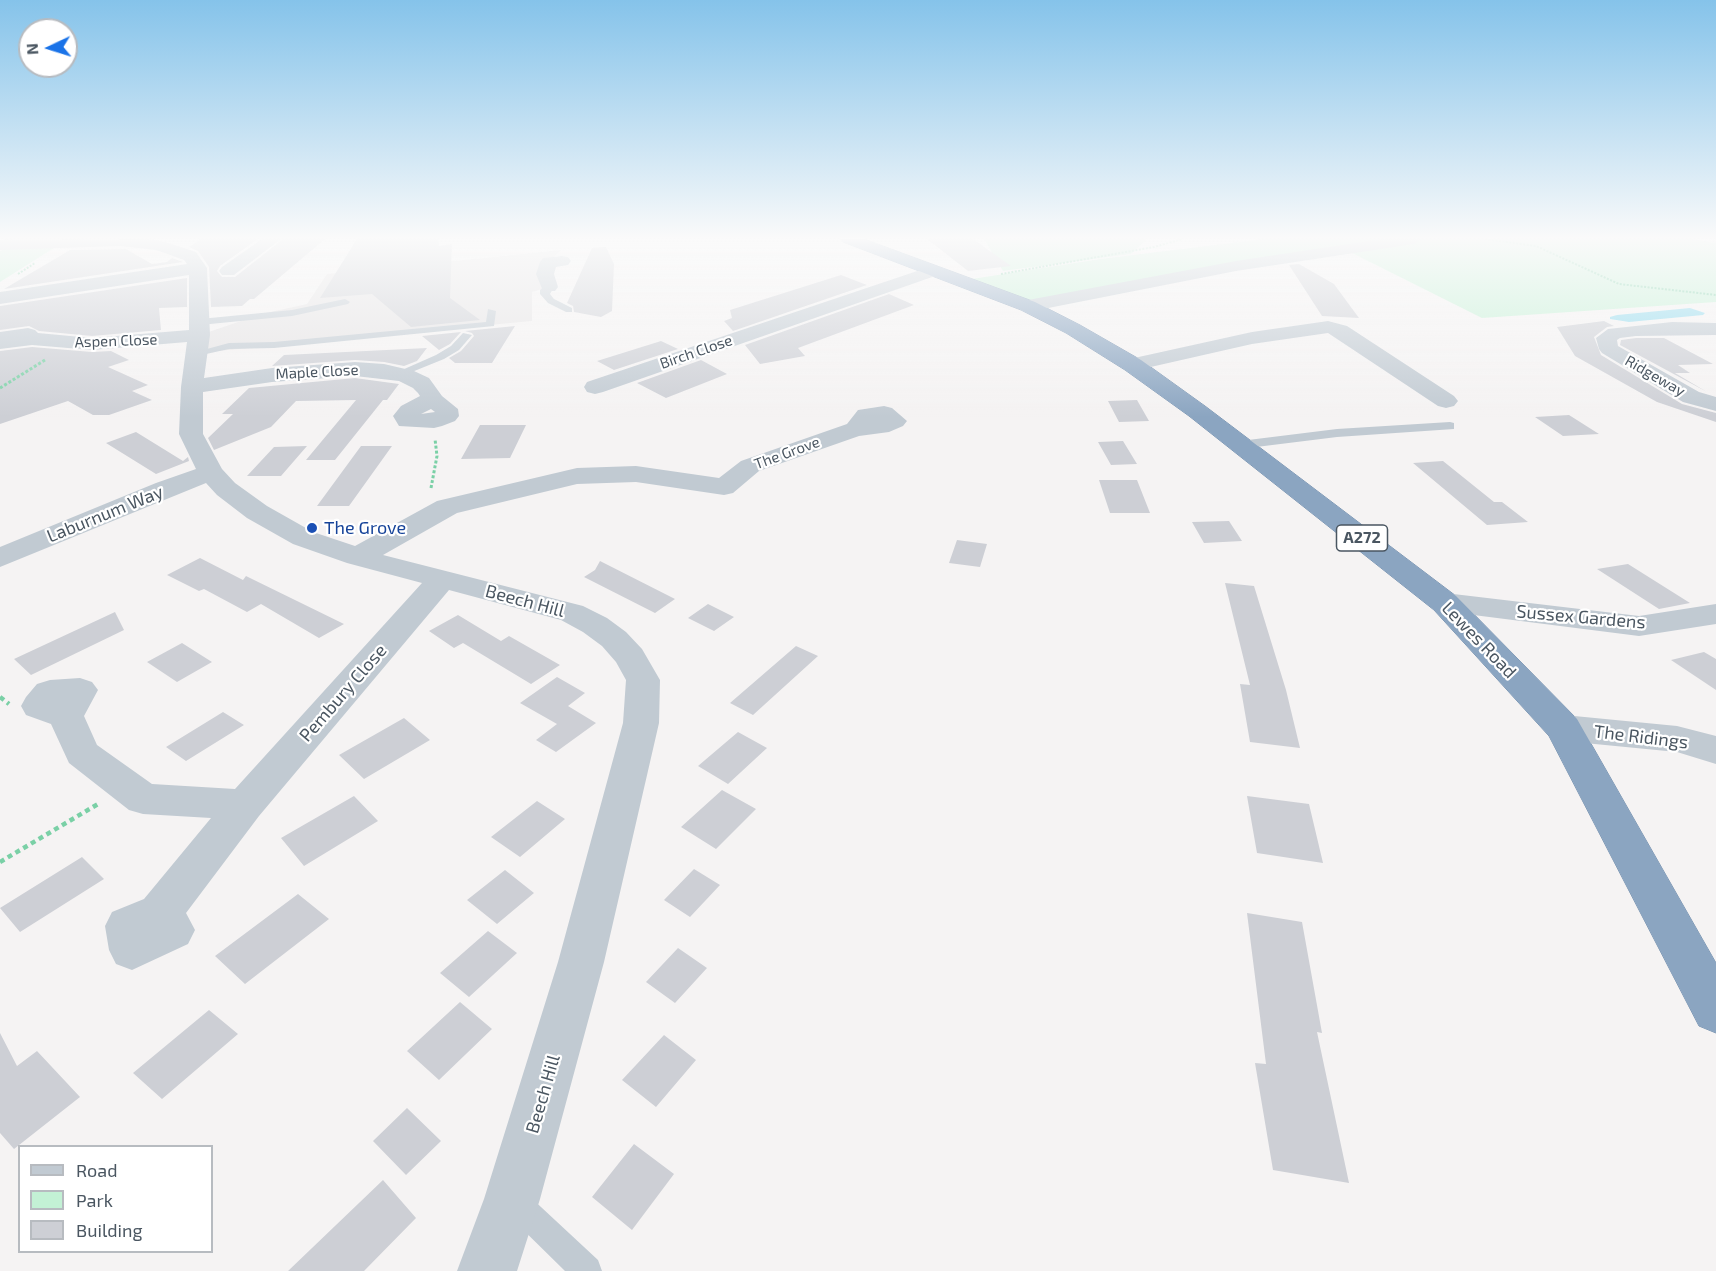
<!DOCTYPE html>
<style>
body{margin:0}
#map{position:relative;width:1716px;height:1271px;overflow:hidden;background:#f5f3f3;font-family:"Exo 2",sans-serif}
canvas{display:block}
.legend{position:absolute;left:18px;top:1145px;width:195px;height:108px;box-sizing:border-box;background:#fff;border:2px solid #b7bbc0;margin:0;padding:8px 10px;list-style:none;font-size:18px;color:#4a5661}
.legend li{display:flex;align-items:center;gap:12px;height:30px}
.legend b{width:30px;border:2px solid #b7bbc0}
.north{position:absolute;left:18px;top:18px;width:60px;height:60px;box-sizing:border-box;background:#fff;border:2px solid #b7bbc0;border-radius:50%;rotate:266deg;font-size:16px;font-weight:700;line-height:24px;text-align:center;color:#4a5661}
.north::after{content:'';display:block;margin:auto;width:21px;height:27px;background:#1a73e8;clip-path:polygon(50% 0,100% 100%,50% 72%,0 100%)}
</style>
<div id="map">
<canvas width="1716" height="1271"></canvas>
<ul class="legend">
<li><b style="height:8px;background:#c1cad2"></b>Road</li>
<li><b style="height:16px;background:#c3f1d5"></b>Park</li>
<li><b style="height:16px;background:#cdcfd5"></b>Building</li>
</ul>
<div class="north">N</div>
</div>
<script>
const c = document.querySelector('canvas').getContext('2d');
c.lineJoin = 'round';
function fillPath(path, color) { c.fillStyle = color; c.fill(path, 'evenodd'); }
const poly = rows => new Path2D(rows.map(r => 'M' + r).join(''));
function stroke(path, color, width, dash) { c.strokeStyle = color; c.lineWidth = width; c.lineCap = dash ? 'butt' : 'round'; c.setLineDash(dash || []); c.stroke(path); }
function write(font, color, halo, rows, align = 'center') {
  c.font = font + ' "Exo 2",sans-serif'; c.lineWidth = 4.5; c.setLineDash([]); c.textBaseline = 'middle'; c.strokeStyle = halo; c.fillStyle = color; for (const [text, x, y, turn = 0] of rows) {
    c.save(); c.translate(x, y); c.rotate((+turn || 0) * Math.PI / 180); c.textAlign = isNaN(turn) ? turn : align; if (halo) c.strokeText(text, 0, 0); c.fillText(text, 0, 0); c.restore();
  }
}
fillPath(poly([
 [561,250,549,262,549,287,532,292,532,321,197,353,200,335,261,314,307,304,327,274]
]), '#e6e4e5');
fillPath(poly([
 [984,239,1144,239,1146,240,1131,254,1003,271],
 [1264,239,1692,239,1716,243,1716,302,1482,318,1342,248,1028,306,959,281,1100,259],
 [62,243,0,282,0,251,10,246]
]), '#c3f1d5');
fillPath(poly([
 [1690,308,1705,313,1703,315,1629,322,1610,319,1610,317,1617,315]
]), '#90daee');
fillPath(poly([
 [201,239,258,239,220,266,217,271,222,277,235,277,283,239,325,239,254,299,250,299,242,306,211,307,209,267,198,251,189,247],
 [357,239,438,239,439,246,452,244,450,298,480,320,411,327,372,294,320,298],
 [927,239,973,239,1011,266,968,271],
 [606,247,614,264,612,311,601,317,574,312,573,306,567,303,592,248],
 [126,249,152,264,167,262,172,258,183,262,4,289,70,250],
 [1299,264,1334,284,1359,318,1322,316,1289,265],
 [841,275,867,285,733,331,724,321,732,318,730,310],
 [187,278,187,307,159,308,161,330,92,336,39,331,29,326,0,330,0,306],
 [889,294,914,305,798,348,805,356,760,364,745,345],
 [1604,321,1614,326,1607,327,1594,337,1601,355,1682,404,1716,413,1716,422,1657,402,1575,356,1557,327],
 [515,326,492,363,455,363,449,358,461,351,474,336,472,333,465,331],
 [461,332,450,344,439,350,422,336],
 [1636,338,1664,338,1713,364,1678,365,1690,373,1675,373,1707,392,1620,345,1621,340],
 [661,341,678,349,614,370,597,361],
 [32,347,92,352,111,351,129,360,108,367,148,385,132,391,152,400,109,415,93,415,68,401,0,424,0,351],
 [427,348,417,361,404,366,384,362,355,360,272,366,284,355],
 [701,360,727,374,666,398,637,383],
 [355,378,399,384,387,400,383,400,335,460,306,460,356,400,296,401,271,427,214,450,208,438,233,414,222,414,249,388],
 [1137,400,1149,421,1119,422,1108,401],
 [1569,415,1599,434,1563,436,1535,417],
 [480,425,526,425,510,458,461,459],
 [136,432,183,461,188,457,189,461,156,474,106,443],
 [1123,441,1137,464,1111,465,1098,442],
 [307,446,281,476,247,476,274,447],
 [361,446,392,446,349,506,317,506],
 [1443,461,1494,502,1502,502,1528,522,1487,525,1413,463],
 [1099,480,1137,480,1150,513,1110,513],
 [1229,521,1242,541,1204,543,1192,522],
 [957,540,987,544,980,567,949,563],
 [200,558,243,580,246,576,250,578,344,624,319,638,261,604,247,612,204,589,199,591,167,575],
 [600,561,675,599,655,613,584,577,595,570],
 [1628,564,1690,603,1659,609,1597,569],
 [1225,583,1254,586,1286,690,1300,748,1250,742,1240,684,1250,685],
 [708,604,734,617,714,631,688,618],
 [115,612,124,630,31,675,14,659],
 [458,615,501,641,509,636,560,665,531,684,463,643,454,648,429,631],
 [182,643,212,662,177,682,147,662],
 [796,646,818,656,753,715,730,703],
 [1704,652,1716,659,1716,690,1671,660],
 [557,677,585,693,568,706,596,723,556,752,536,740,557,724,520,703],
 [223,712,244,725,186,761,166,747],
 [404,718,430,740,364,779,339,755],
 [738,732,767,748,728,784,698,766],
 [722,790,756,809,716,849,681,827],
 [354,796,378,821,304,866,281,838],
 [1247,796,1309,804,1323,863,1257,853],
 [537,801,565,819,520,857,491,837],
 [82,857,104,879,20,932,0,908],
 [694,869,720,885,690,917,664,900],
 [505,870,534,893,497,924,467,900],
 [298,894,329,919,245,984,215,956],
 [1247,913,1302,922,1322,1033,1317,1032,1349,1183,1273,1170,1255,1063,1266,1064],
 [488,931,517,953,469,997,440,973],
 [678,948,707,968,675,1003,646,982],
 [460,1002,492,1029,439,1080,407,1051],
 [209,1010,238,1034,162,1099,133,1073],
 [0,1033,17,1066,37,1051,80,1097,14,1149,0,1133],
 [664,1035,696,1060,656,1107,622,1080],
 [407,1108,441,1141,406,1175,373,1141],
 [634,1144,674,1174,632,1230,592,1197],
 [383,1180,416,1218,364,1271,288,1271]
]), '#cdcfd5');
const highway = poly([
 [841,239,864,239,1035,302,1080,325,1141,360,1205,406,1456,596,1577,719,1716,963,1716,1033,1699,1026,1549,736,1434,610,1189,416,1125,370,1066,333,1021,310,843,242,841,239]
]);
stroke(highway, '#7690ad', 1);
stroke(poly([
 [1485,239,1536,246,1619,284,1716,295],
 [18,274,35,263],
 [1001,274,1154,247,1183,239]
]), '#7ad0a6', 2, [2, 1.5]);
stroke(poly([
 [0,388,45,360],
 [431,488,437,456,435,439]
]), '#7ad0a6', 3, [3, 2]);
stroke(poly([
 [0,697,9,704],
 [0,862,98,804]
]), '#7ad0a6', 4.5, [5, 4]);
fillPath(poly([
 [546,285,552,285,554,287,550,294,554,299,572,308,572,312,566,312,548,303,540,294,540,290,546,285],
 [345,299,350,302,348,304,292,316,200,325,195,322,200,319,292,310,345,299],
 [488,309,496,311,494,326,274,348,229,349,197,356,192,353,229,343,274,342,486,322,488,309],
 [463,333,472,335,459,350,444,359,402,376,394,376,393,374,436,355,451,346,463,333],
 [1450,422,1454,423,1454,429,1337,437,1240,449,1234,445,1240,441,1337,429,1450,422],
 [517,1190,527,1194,598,1260,602,1271,565,1271,507,1214,503,1204,507,1194,517,1190]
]), '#c1cad2');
fillPath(poly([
 [148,239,165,242,196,252,207,268,210,335,204,378,272,368,355,362,384,364,414,371,429,378,442,396,458,409,459,416,455,421,442,426,434,428,399,426,393,416,401,406,420,396,418,393,413,388,399,381,355,376,272,382,203,392,203,434,222,469,235,483,267,506,313,532,355,546,437,501,577,468,636,466,719,478,741,461,847,424,858,410,884,406,892,408,907,421,903,426,889,432,859,436,759,471,733,493,724,495,636,482,577,484,457,513,383,555,583,606,607,618,626,632,642,649,660,680,659,723,604,962,540,1199,517,1271,457,1271,484,1199,558,962,623,723,626,680,616,662,602,646,583,632,561,620,449,590,259,816,186,913,195,930,188,944,132,970,116,964,109,950,105,926,112,912,144,899,211,818,143,814,129,810,69,763,51,724,26,715,21,706,26,697,37,684,50,680,80,678,92,682,98,690,84,716,97,745,152,784,235,789,422,583,347,563,293,544,247,518,217,495,206,483,0,567,0,547,156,483,196,469,179,434,181,387,187,342,92,350,32,345,0,349,0,332,28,328,35,330,38,333,92,338,189,330,189,275,0,304,0,292,187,264,184,260,156,250,120,246,0,250,0,240,148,239],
 [431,409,435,412,421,414,431,409],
 [262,239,281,239,234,275,222,275,219,271,222,267,262,239],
 [1382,239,1422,239,1414,244,1236,271,1028,312,1021,310,1018,306,1021,302,1028,300,1236,261,1382,239],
 [562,256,568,257,571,261,568,265,556,267,554,274,558,287,555,291,543,291,536,274,540,262,543,258,562,256],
 [932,266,938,267,941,271,938,275,603,392,595,394,587,392,584,387,587,382,932,266],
 [1328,321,1347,326,1454,396,1458,401,1454,406,1446,408,1438,406,1328,333,1252,344,1133,371,1125,370,1122,365,1125,360,1252,332,1328,321],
 [1672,322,1716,323,1716,335,1636,336,1620,338,1617,340,1618,346,1699,392,1716,397,1716,411,1683,402,1602,353,1599,349,1596,338,1608,329,1672,322],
 [1445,593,1639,616,1716,604,1716,624,1639,636,1434,610,1429,603,1434,596,1445,593],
 [1564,715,1677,726,1716,736,1716,764,1677,752,1564,741,1551,737,1546,728,1551,719,1564,715]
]), '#c1cad2');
fillPath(highway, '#8ba5c1');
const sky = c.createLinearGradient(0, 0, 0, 417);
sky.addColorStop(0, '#85c3ea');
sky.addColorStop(0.57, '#fafafa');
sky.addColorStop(1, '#fafafa00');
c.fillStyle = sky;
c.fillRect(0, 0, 1716, 417);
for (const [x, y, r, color] of [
 [312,528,6,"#1a4fb4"]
]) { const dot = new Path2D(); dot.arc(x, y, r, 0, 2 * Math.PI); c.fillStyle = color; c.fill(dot); stroke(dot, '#fff', 2); }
write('15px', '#4a5661', '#fff', [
 ["Aspen Close",116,341,-2],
 ["Birch Close",696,352,-19],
 ["Maple Close",317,372,-3],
 ["Ridgeway",1655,376,30],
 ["The Grove",787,453,-20]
]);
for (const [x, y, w] of [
 [1362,538,51]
]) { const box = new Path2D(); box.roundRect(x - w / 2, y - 13, w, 26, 4.5); c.fillStyle = '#fff'; c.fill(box); stroke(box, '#4a5661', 1.5); }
write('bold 16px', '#4a5661', null, [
 ["A272",1362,538]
]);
write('18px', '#4a5661', '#fff', [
 ["Laburnum Way",105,514,-22],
 ["Beech Hill",525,601,15],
 ["Sussex Gardens",1581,617,5],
 ["Lewes Road",1479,640,46],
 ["Pembury Close",343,693,-49],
 ["The Ridings",1641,737,7],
 ["Beech Hill",543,1094,-74]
]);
write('18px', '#164399', '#fff', [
 ["The Grove",324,528]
], 'left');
</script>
